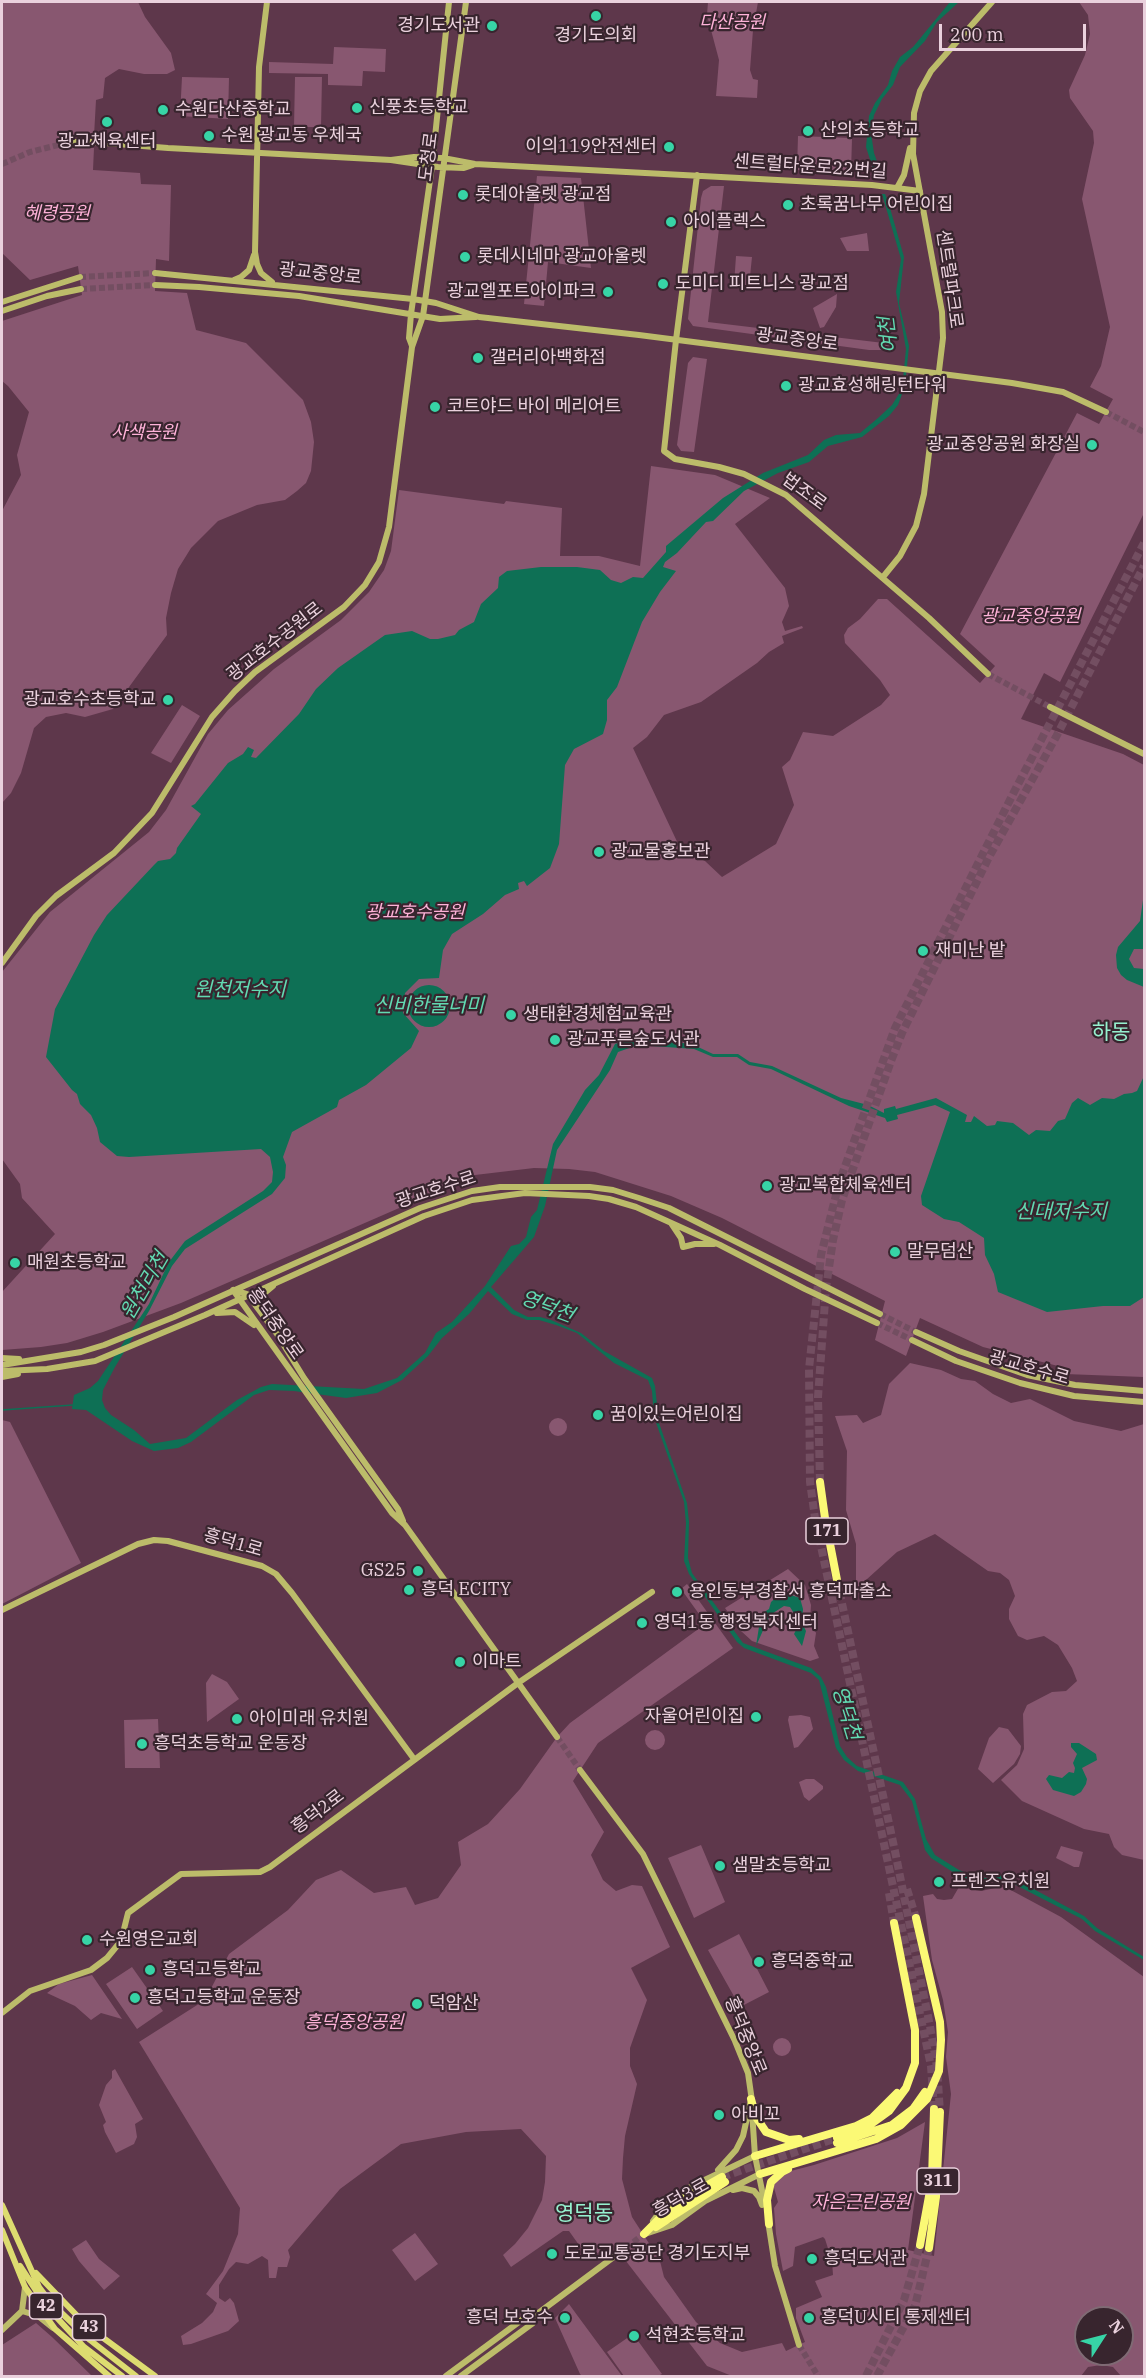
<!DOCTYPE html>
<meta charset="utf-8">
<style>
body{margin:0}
#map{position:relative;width:1146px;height:2378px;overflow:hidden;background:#5e374b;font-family:"IBM Plex Serif",serif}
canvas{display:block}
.frame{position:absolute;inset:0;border:3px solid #ead1dd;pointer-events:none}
.north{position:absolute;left:1074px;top:2306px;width:60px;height:60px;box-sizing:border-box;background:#38252e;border:2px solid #7f6a74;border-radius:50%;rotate:54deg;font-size:16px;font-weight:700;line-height:24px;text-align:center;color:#ead1dd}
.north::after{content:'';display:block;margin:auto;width:21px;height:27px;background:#37d4a6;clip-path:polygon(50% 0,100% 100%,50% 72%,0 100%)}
.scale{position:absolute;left:939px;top:24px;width:147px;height:27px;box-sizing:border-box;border:3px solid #ead1dd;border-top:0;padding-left:8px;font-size:18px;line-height:21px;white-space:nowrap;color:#ead1dd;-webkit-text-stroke:4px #38252e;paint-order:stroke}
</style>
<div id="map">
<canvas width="1146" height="2378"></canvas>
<div class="frame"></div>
<div class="north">N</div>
<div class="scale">200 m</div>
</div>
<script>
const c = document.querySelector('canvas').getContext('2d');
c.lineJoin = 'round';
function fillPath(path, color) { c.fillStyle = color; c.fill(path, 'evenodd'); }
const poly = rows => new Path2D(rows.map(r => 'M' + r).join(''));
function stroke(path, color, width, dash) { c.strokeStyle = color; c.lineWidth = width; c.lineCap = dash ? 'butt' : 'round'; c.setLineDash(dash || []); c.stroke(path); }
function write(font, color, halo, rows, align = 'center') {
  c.font = font + ' "IBM Plex Serif","Noto Sans KR",serif'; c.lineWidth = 4.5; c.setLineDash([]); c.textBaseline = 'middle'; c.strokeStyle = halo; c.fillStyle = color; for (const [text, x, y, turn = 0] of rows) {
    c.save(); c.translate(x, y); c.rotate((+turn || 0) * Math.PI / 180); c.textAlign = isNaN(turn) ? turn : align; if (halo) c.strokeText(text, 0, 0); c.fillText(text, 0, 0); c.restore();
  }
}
fillPath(poly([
 [2,2,138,2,145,17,171,53,175,70,167,74,144,74,119,69,105,78,103,98,96,100,94,136,70,136,71,148,94,148,93,170,140,173,141,184,171,185,169,261,156,259,155,291,187,293,196,330,246,343,303,400,311,422,314,442,311,471,306,483,297,491,285,500,257,505,218,521,191,548,178,569,171,593,166,618,167,635,113,709,85,717,66,713,46,717,34,728,21,773,11,793,2,803,2,511,21,475,17,455,29,412,8,386,2,381,2,321,82,295,78,266,30,280,2,253],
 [708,2,758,2,753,30,750,70,753,79,758,80,757,98,716,96,719,60,707,15],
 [1079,2,1144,2,1144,513,1060,682,1044,673,1021,719,1123,754,1144,765,1144,1377,1065,1374,1062,1367,983,1347,920,1318,906,1356,875,1340,885,1301,722,1218,671,1196,595,1172,569,1169,534,1168,475,1175,181,1303,103,1332,67,1343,41,1347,2,1350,2,1292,55,1234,22,1198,20,1184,2,1159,2,972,50,912,149,832,166,810,208,734,228,710,274,669,341,620,369,592,384,570,391,551,399,490,504,504,506,501,562,508,560,556,599,556,640,566,651,466,715,475,770,498,735,524,785,588,789,606,782,622,785,631,802,626,803,628,782,636,784,643,769,652,757,663,701,702,664,715,647,737,633,748,681,850,705,861,722,877,776,844,794,805,782,767,790,760,803,732,833,736,881,705,890,695,880,680,845,643,844,635,848,628,860,619,878,599,887,599,980,683,995,666,960,634,1077,413,1099,424,1113,399,1090,387,1101,366,1110,327,1082,199,1094,143,1093,131,1070,98,1069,90,1085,55,1090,34,1088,15],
 [334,47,386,49,385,72,363,71,362,86,328,85,328,74,269,73,269,62,333,64],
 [182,77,229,78,228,119,180,116],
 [295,77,322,77,321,127,294,127],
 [798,136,852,138,851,173,797,170],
 [537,176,581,178,591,268,548,262,544,306,524,304],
 [711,186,724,186,708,322,892,344,892,350,869,350,693,326,688,319,701,198,703,191],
 [867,233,869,251,847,251,840,238],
 [736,256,752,257,749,286,734,285],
 [837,294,836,307,824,327,820,328,813,308],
 [693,357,707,359,694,452,681,451,677,445,688,363],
 [182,705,200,716,171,763,151,753],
 [910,1363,941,1370,961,1379,975,1381,993,1394,1011,1403,1030,1399,1074,1421,1121,1431,1144,1424,1144,1860,1122,1855,1114,1847,1109,1834,1084,1829,1022,1801,1001,1780,1017,1765,1024,1749,1023,1714,1027,1705,1052,1692,1066,1691,1077,1681,1072,1668,1058,1645,1044,1636,1027,1640,1018,1636,1009,1619,1009,1609,1015,1596,1009,1580,1000,1573,988,1571,935,1534,897,1552,856,1589,856,1544,846,1510,847,1451,835,1416,857,1415,863,1423,881,1415,889,1384],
 '549 1427a9 9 0 1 1 18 0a9 9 0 1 1-18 0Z',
 [2,1420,10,1422,81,1563,2,1604],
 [788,1569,805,1585,811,1605,810,1621,816,1633,814,1646,819,1658,810,1661,752,1641,741,1631,725,1608],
 [687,1584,733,1648,598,1743,573,1781,604,1832,591,1855,603,1880,616,1891,632,1885,642,1886,670,1947,631,1968,647,2000,630,2048,630,2066,637,2084,625,2136,623,2158,622,2179,632,2217,652,2248,658,2253,664,2277,696,2322,720,2343,742,2352,782,2343,786,2351,805,2342,796,2318,796,2308,822,2297,815,2281,833,2275,832,2261,825,2239,823,2237,795,2247,793,2266,783,2271,776,2234,774,2208,778,2202,773,2184,783,2173,814,2165,897,2138,925,2122,908,2250,934,2256,951,2094,946,2057,948,2032,943,2000,932,1960,923,1896,933,1894,937,1899,944,1900,952,1899,959,1887,981,1891,1000,1887,1007,1888,1061,1917,1144,1977,1144,2376,1121,2376,1113,2367,1101,2365,1088,2367,1081,2376,732,2376,707,2366,612,2243,589,2259,569,2231,563,2231,511,2267,503,2255,515,2244,528,2228,542,2200,545,2182,546,2156,521,2129,466,2132,401,2144,340,2189,288,2250,290,2257,287,2267,278,2267,276,2278,269,2278,268,2260,262,2256,248,2264,236,2262,229,2269,219,2285,219,2298,225,2302,230,2298,234,2303,239,2321,228,2331,191,2344,183,2345,181,2336,202,2323,213,2312,217,2303,206,2294,223,2271,238,2234,240,2208,139,2042,205,2000,229,1954,288,1910,316,1880,341,1870,374,1893,406,1887,415,1905,438,1898,461,1865,458,1842,488,1824,520,1789,557,1737,570,1723,701,1627,699,1614,681,1589],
 [1086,2318,1122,2318,1122,2354,1086,2354],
 [212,1674,227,1682,239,1699,207,1722,206,1683],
 [801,1715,810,1717,813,1729,798,1747,794,1748,788,1720,789,1716],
 [158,1719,160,1768,125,1768,124,1720],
 [999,1727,1008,1729,1021,1746,1020,1754,1014,1764,993,1783,978,1769,989,1738],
 '645 1740a10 10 0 1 1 20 0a10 10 0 1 1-20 0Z',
 [806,1779,814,1779,823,1786,823,1789,809,1801,804,1797,799,1782],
 [701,1845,725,1902,694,1918,668,1858],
 [1061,1846,1083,1852,1079,1867,1074,1867,1056,1858],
 [739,1934,769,1992,740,2007,708,1950],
 [132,1967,163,2011,137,2029,106,1984],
 [92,1975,122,2019,101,2013,91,2020,75,2006,47,1993,59,1984],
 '773 2047a9 9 0 1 1 18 0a9 9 0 1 1-18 0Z',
 [115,2069,143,2119,135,2124,137,2137,134,2144,116,2153,105,2132,103,2125,106,2122,99,2105,106,2085,112,2078,112,2071],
 [415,2233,438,2264,415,2281,392,2250],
 [86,2240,99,2259,120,2276,104,2290,79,2261,72,2249],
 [569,2304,577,2315,622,2376,582,2376,580,2374,555,2318],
 [36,2323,52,2337,92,2376,2,2376,2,2345],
 [633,2334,662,2374,658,2376,624,2376,607,2352]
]), '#885770');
fillPath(poly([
 [950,2,959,2,937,22,925,41,900,67,893,85,882,99,874,115,871,133,874,153,882,175,875,175,866,147,869,116,875,103,888,85,892,71,900,57,913,47],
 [882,194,885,194,888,201,904,257,899,303,909,346,905,386,898,405,889,416,862,437,828,446,809,462,778,473,744,491,713,521,706,522,677,553,665,562,663,567,676,571,660,592,642,622,617,687,607,700,607,720,603,734,574,749,565,765,559,844,550,868,527,886,524,881,518,883,519,889,505,895,483,914,452,934,443,950,439,978,419,979,405,993,403,1013,419,1031,411,1048,366,1085,339,1100,337,1107,292,1132,283,1157,286,1165,285,1178,272,1194,185,1249,172,1266,149,1311,115,1367,103,1390,102,1400,105,1408,111,1415,134,1430,150,1444,186,1438,237,1400,261,1387,272,1384,364,1389,397,1378,425,1353,436,1333,452,1322,485,1286,511,1246,519,1244,526,1237,531,1217,537,1210,553,1144,585,1090,599,1075,615,1044,631,1038,683,1043,696,1046,713,1054,738,1054,750,1062,772,1066,841,1098,868,1105,884,1113,884,1109,895,1106,896,1109,936,1098,967,1115,965,1122,971,1122,974,1116,987,1126,995,1125,997,1121,1013,1123,1029,1135,1036,1130,1050,1131,1058,1121,1065,1119,1072,1103,1078,1098,1090,1105,1102,1098,1114,1099,1124,1094,1132,1093,1137,1091,1144,1076,1144,1297,1130,1306,1103,1306,1047,1312,998,1292,994,1274,985,1255,984,1238,959,1222,944,1219,922,1205,921,1196,950,1112,935,1105,897,1115,898,1119,887,1122,885,1118,849,1106,771,1069,749,1065,737,1057,713,1057,694,1049,638,1045,618,1052,610,1070,557,1150,545,1206,534,1237,491,1287,514,1310,528,1317,540,1317,551,1320,581,1333,604,1351,652,1378,655,1386,659,1423,687,1503,689,1522,688,1558,692,1573,743,1643,811,1668,821,1677,826,1687,840,1746,847,1757,857,1766,903,1782,915,1799,926,1839,935,1855,959,1870,977,1877,987,1878,1004,1875,1011,1877,1084,1916,1097,1928,1144,1957,1144,1960,1095,1931,1082,1919,1004,1879,987,1883,978,1882,959,1876,931,1858,925,1850,912,1801,900,1785,858,1771,844,1760,836,1748,819,1680,811,1673,744,1648,737,1642,689,1574,684,1561,686,1523,684,1502,654,1417,652,1391,648,1380,614,1363,577,1333,556,1325,539,1320,527,1320,512,1314,488,1291,469,1314,442,1338,428,1356,402,1380,377,1393,346,1398,294,1391,269,1390,254,1395,191,1442,178,1448,154,1451,132,1441,86,1410,72,1409,74,1395,90,1388,98,1381,149,1304,169,1262,185,1241,263,1191,272,1182,273,1172,270,1157,261,1149,129,1157,117,1156,100,1142,97,1128,91,1115,80,1104,77,1094,72,1090,46,1057,55,1009,94,935,107,915,154,865,158,861,170,859,176,853,177,848,201,814,191,806,195,804,228,763,243,754,248,747,254,750,251,757,256,758,299,714,316,689,338,668,385,635,412,631,430,639,438,639,455,635,459,630,474,622,481,604,498,588,499,577,507,571,541,567,577,567,600,570,611,580,621,583,633,577,643,578,666,552,666,546,723,498,763,473,808,455,824,440,836,435,860,433,878,418,892,405,902,389,906,349,896,292,901,259],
 [1144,893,1144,949,1134,949,1129,959,1134,968,1144,969,1144,987,1127,980,1121,975,1117,968,1116,955,1118,947,1140,921],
 '408 1006a21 21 0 1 1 42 0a21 21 0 1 1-42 0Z',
 [782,1592,800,1598,803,1609,802,1623,806,1631,802,1646,794,1634,798,1626,797,1618,790,1607,784,1606,770,1615,756,1646,761,1614,769,1609,771,1602],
 [1071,1743,1079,1743,1096,1754,1097,1760,1082,1768,1087,1779,1086,1784,1081,1792,1074,1796,1053,1790,1046,1779,1049,1775,1062,1778,1069,1772,1074,1773,1075,1768,1073,1763,1077,1754,1071,1747]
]), '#0e7055');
stroke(poly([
 [2,1410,73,1405]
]), '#0e7055', 1.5);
stroke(poly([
 [2,164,30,152,70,142],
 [80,277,155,273],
 [81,289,155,285],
 [1106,412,1144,432],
 [988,674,1050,707],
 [880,1314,916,1332],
 [877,1323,912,1340],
 [557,1737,580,1770],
 [619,2253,644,2234],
 [799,2345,818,2376]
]), '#734e61', 6, [6, 3]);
stroke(poly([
 [820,1482,818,1397,826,1288,833,1240,842,1200,891,1061,902,1033,989,857,1056,737,1144,566],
 [837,1580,896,1856,930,2026,937,2067,940,2112],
 [907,1889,916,1918],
 [889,1893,894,1923],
 [934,2109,931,2066,815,1518,810,1482,809,1369,821,1255,839,1183,895,1028,1015,790,1144,543],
 [722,2177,837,2138],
 [866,2376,904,2300,920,2245],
 [877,2376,915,2306,929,2248]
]), '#734e61', 8, [8, 4]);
stroke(poly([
 [267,2,259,67,255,252,257,264,261,273,272,282],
 [70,142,91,142,168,148,391,160,438,167,464,168,473,165],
 [391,160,414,157,443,158,475,164,872,185,920,191],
 [697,175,676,340,664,451,675,459,719,467,744,474,786,495,929,618,988,674],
 [897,188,904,175,910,148],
 [155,273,413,299,436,303,479,317,639,335,1012,383,1063,392,1106,412],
 [234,280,241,277,249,270,254,255],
 [155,285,199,287,299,296,440,319,476,317],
 [2,302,80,277],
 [2,311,47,296,81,289],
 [412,346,409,338,411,314,432,166,449,2],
 [883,577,900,556,916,526,924,494,943,338,942,312,913,154,914,113,920,91,931,71,992,2],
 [1050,707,1144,754],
 [2,963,36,916,56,896,114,853,152,813,212,717,235,691,255,672,344,607,365,585,379,562,389,527,412,347,423,316,466,2],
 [671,1223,681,1238,683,1247,695,1244,714,1244],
 [233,1290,392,1513,405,1525,557,1737],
 [234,1290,247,1294,277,1334,304,1378,398,1509,403,1521],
 [260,1309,259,1301,261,1296,273,1286],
 [217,1313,235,1312,254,1325],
 [916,1332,959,1351,1027,1375,1075,1385,1144,1391],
 [912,1340,956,1361,1020,1383,1074,1396,1144,1402],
 [2,1358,19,1359],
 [2,1365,81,1352,104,1345,174,1317,420,1208,472,1191,500,1187,590,1187,613,1190,639,1198,669,1208,880,1314],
 [2,1371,47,1369,95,1361,205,1315,424,1216,472,1200,525,1193,589,1196,609,1199,636,1207,720,1245,805,1289,877,1323],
 [2,1377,18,1374],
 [2,1610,138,1544,154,1540,168,1541,262,1566,276,1574,292,1593,414,1759],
 [580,1770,643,1854,735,2041,748,2073,752,2101],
 [2,2013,30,1991,91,1970,107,1958,121,1941,128,1913,181,1874,260,1872,270,1867,518,1683,652,1592],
 [752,2111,755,2156,765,2205],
 [718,2170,736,2150,743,2136,751,2100],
 [733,2190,742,2188,754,2191,759,2197,762,2205],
 [653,2221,662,2209,692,2186,755,2156],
 [768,2221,775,2266,799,2345],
 [645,2234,672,2225,705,2201,760,2174],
 [22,2311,38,2316,53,2328],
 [2,2330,22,2311,25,2287],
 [446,2376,527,2316,533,2317,619,2253],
 [461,2376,533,2323,533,2317]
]), '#bcbc6a', 6);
stroke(poly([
 [2,2205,39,2287,51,2303,90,2340,136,2376],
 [2,2230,25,2287,55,2329,109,2376],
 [20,2266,47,2307,84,2347,122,2376],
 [36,2273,87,2326,155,2376]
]), '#dddc70', 6);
stroke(poly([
 [820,1482,825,1518,837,1580],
 [751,2099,756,2117,766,2132,789,2140,799,2139],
 [837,2138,871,2124,889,2111,906,2088,915,2063,915,2030,894,1923],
 [837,2143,892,2125,913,2109,925,2092],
 [755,2156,856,2126,872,2118,897,2093],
 [760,2174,876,2139,901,2125,927,2099,939,2071,941,2040,940,2022,916,1918],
 [769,2224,767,2200,771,2182,782,2172,788,2169],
 [656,2227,725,2182],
 [644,2234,665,2213,690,2195,722,2177],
 [920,2245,932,2180,934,2109],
 [929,2248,936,2197,940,2112]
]), '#fbf975', 8);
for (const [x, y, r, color] of [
 [596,16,6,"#37d4a6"],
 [492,26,6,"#37d4a6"],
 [357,108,6,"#37d4a6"],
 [163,110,6,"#37d4a6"],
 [107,122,6,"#37d4a6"],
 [808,131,6,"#37d4a6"],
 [209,136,6,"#37d4a6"],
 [669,147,6,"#37d4a6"],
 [463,195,6,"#37d4a6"],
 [788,205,6,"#37d4a6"],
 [671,222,6,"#37d4a6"],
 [465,257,6,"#37d4a6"],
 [663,284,6,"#37d4a6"],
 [608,292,6,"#37d4a6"],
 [478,358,6,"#37d4a6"],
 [786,386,6,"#37d4a6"],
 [435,407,6,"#37d4a6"],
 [1092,445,6,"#37d4a6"],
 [168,700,6,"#37d4a6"],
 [599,852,6,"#37d4a6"],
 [923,951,6,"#37d4a6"],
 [511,1015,6,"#37d4a6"],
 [555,1040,6,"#37d4a6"],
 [767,1186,6,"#37d4a6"],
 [895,1252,6,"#37d4a6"],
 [15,1263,6,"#37d4a6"],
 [598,1415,6,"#37d4a6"],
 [418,1571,6,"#37d4a6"],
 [409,1590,6,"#37d4a6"],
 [677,1592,6,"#37d4a6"],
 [642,1623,6,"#37d4a6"],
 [460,1662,6,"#37d4a6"],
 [756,1717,6,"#37d4a6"],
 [237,1719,6,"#37d4a6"],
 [142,1744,6,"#37d4a6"],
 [720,1866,6,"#37d4a6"],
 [939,1882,6,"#37d4a6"],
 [87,1940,6,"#37d4a6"],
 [759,1962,6,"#37d4a6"],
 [150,1970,6,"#37d4a6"],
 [135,1998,6,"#37d4a6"],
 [417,2004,6,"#37d4a6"],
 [719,2115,6,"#37d4a6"],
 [552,2254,6,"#37d4a6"],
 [812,2259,6,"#37d4a6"],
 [565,2318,6,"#37d4a6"],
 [809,2318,6,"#37d4a6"],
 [634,2336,6,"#37d4a6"]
]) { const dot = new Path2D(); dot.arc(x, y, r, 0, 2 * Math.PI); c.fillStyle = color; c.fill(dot); stroke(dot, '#38252e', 2); }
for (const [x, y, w] of [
 [827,1531,42],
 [938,2181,42],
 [46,2306,33],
 [89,2327,33]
]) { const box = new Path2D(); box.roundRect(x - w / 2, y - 13, w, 26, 4.5); c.fillStyle = '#38252e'; c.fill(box); stroke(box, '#ead1dd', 1.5); }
write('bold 16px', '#ead1dd', null, [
 ["171",827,1531],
 ["311",938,2181],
 ["42",46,2306],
 ["43",89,2327]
]);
write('italic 18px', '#feb2d8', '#38252e', [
 ["다산공원",732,23],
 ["혜령공원",57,214],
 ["사색공원",144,433],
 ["광교중앙공원",1031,617],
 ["광교호수공원",415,913],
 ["흥덕중앙공원",354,2023],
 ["자은근린공원",861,2203]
]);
write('18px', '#ead1dd', '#38252e', [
 ["경기도서관",480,26,"right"],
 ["경기도의회",596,36,"center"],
 ["신풍초등학교",369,108],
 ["수원다산중학교",175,110],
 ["산의초등학교",820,131],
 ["수원 광교동 우체국",221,136],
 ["광교체육센터",107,142,"center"],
 ["이의119안전센터",657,147,"right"],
 ["롯데아울렛 광교점",475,195],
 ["초록꿈나무 어린이집",800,205],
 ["아이플렉스",683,222],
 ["롯데시네마 광교아울렛",477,257],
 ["도미디 피트니스 광교점",675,284],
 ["광교엘포트아이파크",596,292,"right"],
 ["갤러리아백화점",490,358],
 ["광교효성해링턴타워",798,386],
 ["코트야드 바이 메리어트",447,407],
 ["광교중앙공원 화장실",1080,445,"right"],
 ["광교호수초등학교",156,700,"right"],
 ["광교물홍보관",611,852],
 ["재미난 밭",935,951],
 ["생태환경체험교육관",523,1015],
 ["광교푸른숲도서관",567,1040],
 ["광교복합체육센터",779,1186],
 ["말무덤산",907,1252],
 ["매원초등학교",27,1263],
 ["꿈이있는어린이집",610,1415],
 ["GS25",406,1571,"right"],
 ["흥덕 ECITY",421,1590],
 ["용인동부경찰서 흥덕파출소",689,1592],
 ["영덕1동 행정복지센터",654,1623],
 ["이마트",472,1662],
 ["자울어린이집",744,1717,"right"],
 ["아이미래 유치원",249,1719],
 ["흥덕초등학교 운동장",154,1744],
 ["샘말초등학교",732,1866],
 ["프렌즈유치원",951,1882],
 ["수원영은교회",99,1940],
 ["흥덕중학교",771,1962],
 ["흥덕고등학교",162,1970],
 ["흥덕고등학교 운동장",147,1998],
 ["덕암산",429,2004],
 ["아비꼬",731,2115],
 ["도로교통공단 경기도지부",564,2254],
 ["흥덕도서관",824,2259],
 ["흥덕 보호수",553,2318,"right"],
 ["흥덕U시티 통제센터",821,2318],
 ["석현초등학교",646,2336]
], 'left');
write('18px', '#ead1dd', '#38252e', [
 ["도청로",429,157,-83],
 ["센트럴타운로22번길",810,167,4],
 ["광교중앙로",320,274,6],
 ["센트럴파크로",949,279,82],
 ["광교중앙로",797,340,7],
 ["법조로",804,492,36],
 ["광교호수공원로",275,642,-38],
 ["광교호수로",436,1190,-18],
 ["흥덕중앙로",275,1324,55],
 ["광교호수로",1029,1368,16],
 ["흥덕1로",233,1543,16],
 ["흥덕2로",318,1812,-37],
 ["흥덕중앙로",745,2036,68],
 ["흥덕3로",681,2198,-29]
]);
write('italic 20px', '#62dab2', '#38252e', [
 ["여천",889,335,-97],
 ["원천저수지",240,990],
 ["신비한물너미",429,1006],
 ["신대저수지",1061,1212],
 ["원천리천",145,1286,-60],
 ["영덕천",547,1307,21],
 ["영덕천",846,1713,73]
]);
write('21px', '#96f1cf', '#38252e', [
 ["하동",1111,1033],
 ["영덕동",584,2214]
]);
</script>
